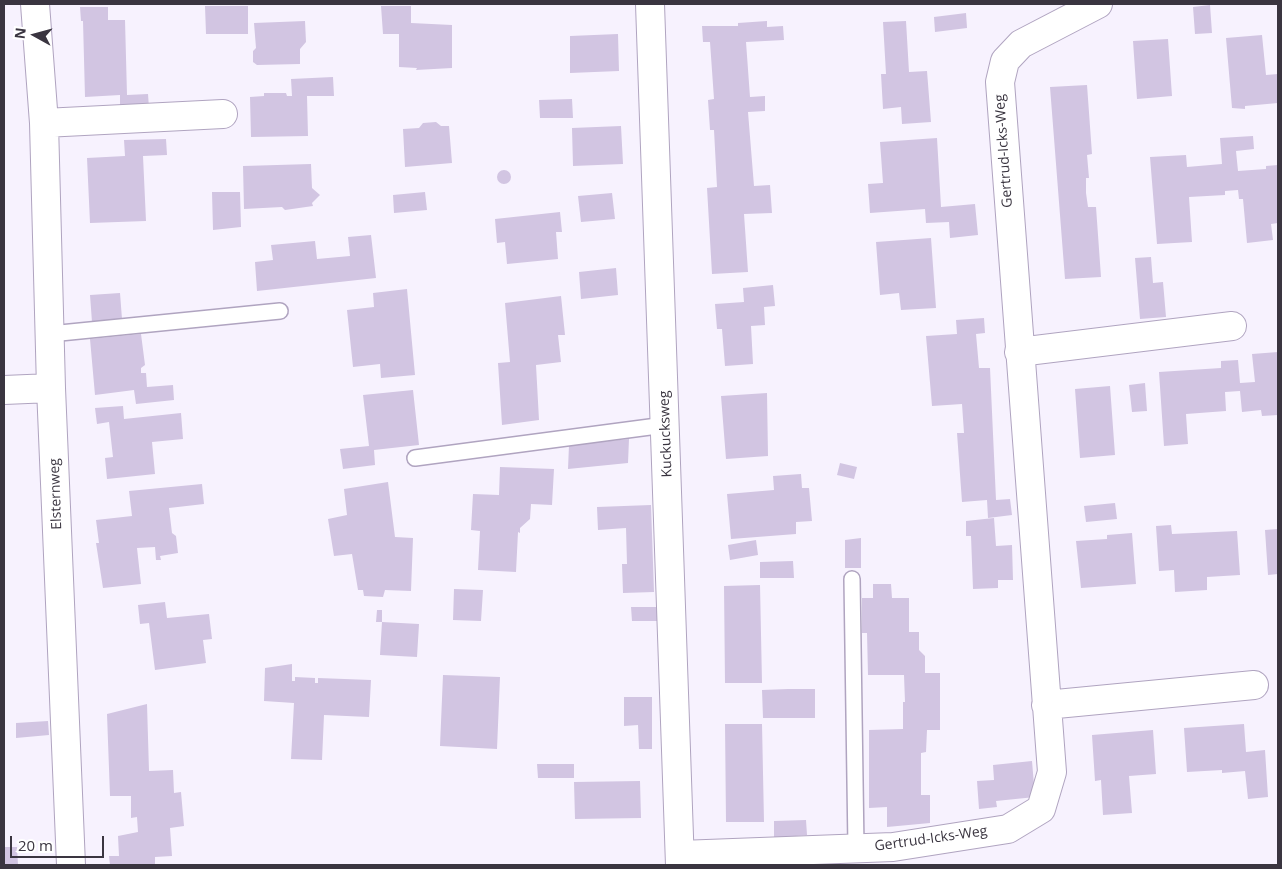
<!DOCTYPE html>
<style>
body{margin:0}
#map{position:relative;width:1282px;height:869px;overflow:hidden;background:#f7f2fe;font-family:"Open Sans",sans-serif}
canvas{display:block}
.frame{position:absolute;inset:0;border:5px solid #3a3540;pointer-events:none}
.north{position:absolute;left:10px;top:10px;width:50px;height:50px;-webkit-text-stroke:4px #fff;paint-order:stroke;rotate:277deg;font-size:14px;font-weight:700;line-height:20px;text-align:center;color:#3a3540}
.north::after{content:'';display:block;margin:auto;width:18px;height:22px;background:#3a3540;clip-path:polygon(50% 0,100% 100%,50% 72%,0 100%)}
.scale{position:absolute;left:10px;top:836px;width:94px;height:22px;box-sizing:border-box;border:2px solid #3a3540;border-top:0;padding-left:6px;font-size:15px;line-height:18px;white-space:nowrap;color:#3a3540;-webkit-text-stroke:4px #fff;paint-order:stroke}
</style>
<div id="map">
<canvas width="1282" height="869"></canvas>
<div class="frame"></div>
<div class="north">N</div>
<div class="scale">20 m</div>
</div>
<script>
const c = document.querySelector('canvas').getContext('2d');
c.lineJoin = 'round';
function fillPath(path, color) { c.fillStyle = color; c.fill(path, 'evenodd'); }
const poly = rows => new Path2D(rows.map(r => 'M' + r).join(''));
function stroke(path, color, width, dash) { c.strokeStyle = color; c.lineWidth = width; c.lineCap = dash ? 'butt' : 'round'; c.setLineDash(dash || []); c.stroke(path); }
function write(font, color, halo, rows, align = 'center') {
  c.font = font + ' "Open Sans",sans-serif'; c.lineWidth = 5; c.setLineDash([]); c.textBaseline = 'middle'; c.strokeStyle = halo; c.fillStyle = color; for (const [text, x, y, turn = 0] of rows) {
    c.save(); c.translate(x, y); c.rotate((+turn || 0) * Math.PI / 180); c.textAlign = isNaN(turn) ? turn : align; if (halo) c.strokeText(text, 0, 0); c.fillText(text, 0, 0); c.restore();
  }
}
fillPath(poly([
 [1210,5,1212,33,1195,34,1193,7],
 [205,6,248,6,248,34,206,34],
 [381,6,411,6,411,23,452,25,452,68,416,70,417,68,399,67,399,34,383,34],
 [80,7,108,7,108,20,125,20,127,95,148,94,149,108,120,109,120,95,85,97,83,21,81,21],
 [966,13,967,28,935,32,934,17],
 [305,21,306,42,300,49,300,64,257,65,253,62,253,51,256,48,254,23],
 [767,21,767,27,783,26,784,40,746,42,750,97,765,96,765,111,748,112,754,186,770,185,772,213,744,214,748,272,712,274,707,188,717,187,714,130,710,130,708,100,714,99,710,42,703,42,702,26,738,26,738,23],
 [906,21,909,72,927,71,931,122,902,124,901,107,883,109,881,74,886,74,883,22],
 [618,34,619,71,570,73,570,36],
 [1262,35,1266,75,1278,74,1278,103,1245,106,1245,109,1232,108,1226,38],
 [1168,39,1172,96,1137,99,1133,41],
 [333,77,334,96,307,96,308,136,251,137,250,97,264,96,264,93,286,93,287,96,292,96,291,79],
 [1087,85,1092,154,1087,155,1089,178,1086,178,1086,193,1088,207,1096,207,1101,277,1065,279,1050,87],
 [572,99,573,118,540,118,539,100],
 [436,122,441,126,449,126,452,163,405,167,403,129,419,128,423,123],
 [621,126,623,164,573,166,572,128],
 [1253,136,1254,149,1236,151,1238,171,1266,169,1266,166,1278,165,1278,223,1271,224,1273,240,1247,243,1243,199,1239,199,1238,190,1225,191,1225,195,1189,197,1192,242,1157,244,1150,157,1186,155,1187,167,1222,164,1220,138],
 [937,138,941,207,975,204,978,235,950,238,949,222,926,223,925,209,870,213,868,184,883,183,880,142],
 [166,139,167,155,143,156,146,221,90,223,87,158,125,156,124,140],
 [311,164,312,188,320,195,312,203,313,206,285,210,282,207,244,209,243,166],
 '497 177a7 7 0 1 1 14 0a7 7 0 1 1-14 0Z',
 [212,192,240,192,241,227,213,230],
 [425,192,427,210,394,213,393,195],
 [612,193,615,219,581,222,578,196],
 [560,212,562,232,556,232,558,259,507,264,505,242,497,243,495,219],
 [371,235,376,278,257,291,255,262,273,260,271,245,315,241,317,259,350,256,348,237],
 [931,238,936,308,901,310,899,293,880,295,876,242],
 [1151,257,1153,283,1163,282,1166,317,1140,319,1135,258],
 [616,268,618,295,581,299,579,272],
 [773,285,775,306,764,307,765,325,751,326,753,364,725,366,722,329,717,329,715,304,744,302,743,288],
 [407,289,415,375,381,378,380,364,353,367,347,310,374,307,373,293],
 [120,293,122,319,92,322,90,295],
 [561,296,565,335,558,335,561,362,536,365,539,420,502,425,498,363,510,362,505,303],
 [984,318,985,333,976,334,979,368,990,368,996,500,1010,499,1012,515,988,518,987,500,962,502,957,433,964,433,962,404,932,406,926,336,957,334,956,320],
 [141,334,145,365,141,368,141,373,146,373,147,387,173,385,174,400,136,404,134,390,95,395,90,339],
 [1278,352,1278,415,1262,416,1261,410,1242,412,1240,391,1225,392,1226,411,1186,414,1188,444,1164,446,1159,372,1221,368,1221,361,1238,360,1240,383,1255,382,1252,354],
 [1145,383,1147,411,1132,412,1129,385],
 [1110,386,1115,455,1080,458,1075,389],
 [413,390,419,445,374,450,375,465,343,469,340,449,369,446,363,395],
 [767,393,768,456,726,459,721,396],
 [123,406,124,419,181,413,183,439,152,442,155,474,107,479,105,458,113,457,109,422,97,424,95,408],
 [629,439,628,463,568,469,569,445],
 [840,463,857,467,854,479,837,475],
 [500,467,554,469,552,505,531,504,530,519,520,528,520,533,518,532,516,572,478,570,480,531,471,530,473,494,499,495],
 [801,474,802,488,809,488,812,521,796,522,796,534,731,539,727,494,774,490,773,476],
 [388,482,395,537,413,538,411,591,385,590,383,597,364,596,363,590,358,590,352,554,334,556,328,519,347,515,344,489],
 [202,484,204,504,169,508,172,533,176,536,178,553,160,556,161,560,156,560,155,547,137,548,141,584,103,588,96,543,99,543,96,520,132,516,129,491],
 [1115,503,1117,519,1086,522,1084,506],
 [651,505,654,592,623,593,622,564,627,564,626,528,598,530,597,507],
 [994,518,996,546,1012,545,1013,580,998,580,998,588,973,589,971,536,966,536,966,521],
 [1171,525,1172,534,1237,531,1240,575,1207,577,1207,590,1175,592,1174,570,1159,571,1156,526],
 [1278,529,1278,574,1268,575,1265,530],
 [1132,533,1136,584,1081,588,1076,541,1107,539,1107,535],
 [861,538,861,568,845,568,845,540],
 [756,540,758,555,730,560,728,545],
 [793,561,794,578,760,578,760,562],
 [873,584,891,584,892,598,909,598,909,632,919,632,919,650,925,656,925,673,940,673,940,730,927,730,926,752,921,753,921,795,930,795,930,823,887,827,887,807,869,808,869,730,903,729,903,702,905,702,904,675,868,675,867,633,862,633,862,598,873,598],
 [760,585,762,683,725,683,724,586],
 [454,589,483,590,481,621,453,620],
 [165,602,167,618,209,614,212,639,203,640,206,663,155,670,149,623,140,624,138,605],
 [631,607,658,607,659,621,632,621],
 [377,610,382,610,382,622,376,622],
 [382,622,419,624,417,657,380,655],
 [292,664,292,681,295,681,295,677,315,678,315,683,318,683,318,678,371,680,369,717,324,715,322,760,291,759,294,703,264,701,265,668],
 [443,675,500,677,497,749,440,746],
 [788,689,815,689,815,718,763,718,762,690],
 [624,697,652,697,652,749,639,749,638,725,624,726],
 [147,704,149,771,173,770,174,793,181,792,184,826,170,828,172,856,155,857,155,865,110,865,109,856,119,856,118,836,138,832,137,817,131,818,131,796,110,796,107,714],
 [48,721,49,735,16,738,16,723],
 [725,724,762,724,764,822,726,822],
 [1244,724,1246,752,1265,750,1268,797,1248,799,1245,771,1222,773,1222,770,1187,772,1184,728],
 [1153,730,1156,774,1129,776,1132,813,1103,815,1101,780,1095,781,1092,735],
 [1032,761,1035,797,996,801,997,807,979,809,977,781,994,780,993,765],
 [537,764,574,764,574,778,538,778],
 [640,781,641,818,575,819,574,782],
 [806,820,807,835,774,838,774,821],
 [4,847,17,847,18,865,4,865]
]), '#d2c5e2');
const lane = poly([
 [50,334,280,311],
 [415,458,665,425],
 [852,579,856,848]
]);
const street = poly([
 [35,4,44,123,51,388,71,865],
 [650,4,680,865],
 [44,123,223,114],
 [1019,352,1232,326],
 [4,390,51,388],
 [1046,705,1254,685],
 [680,855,893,847,1008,829,1041,809,1052,772,1000,82,1005,61,1021,44,1098,4]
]);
stroke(lane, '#b0a4c0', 18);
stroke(street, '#b0a4c0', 30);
stroke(lane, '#fff', 15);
stroke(street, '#fff', 28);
write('14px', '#3a3540', '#fff', [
 ["Gertrud-Icks-Weg",1004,151,-94],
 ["Kuckucksweg",666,434,-92],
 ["Elsternweg",56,494,-92],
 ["Gertrud-Icks-Weg",931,839,-8]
]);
</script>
